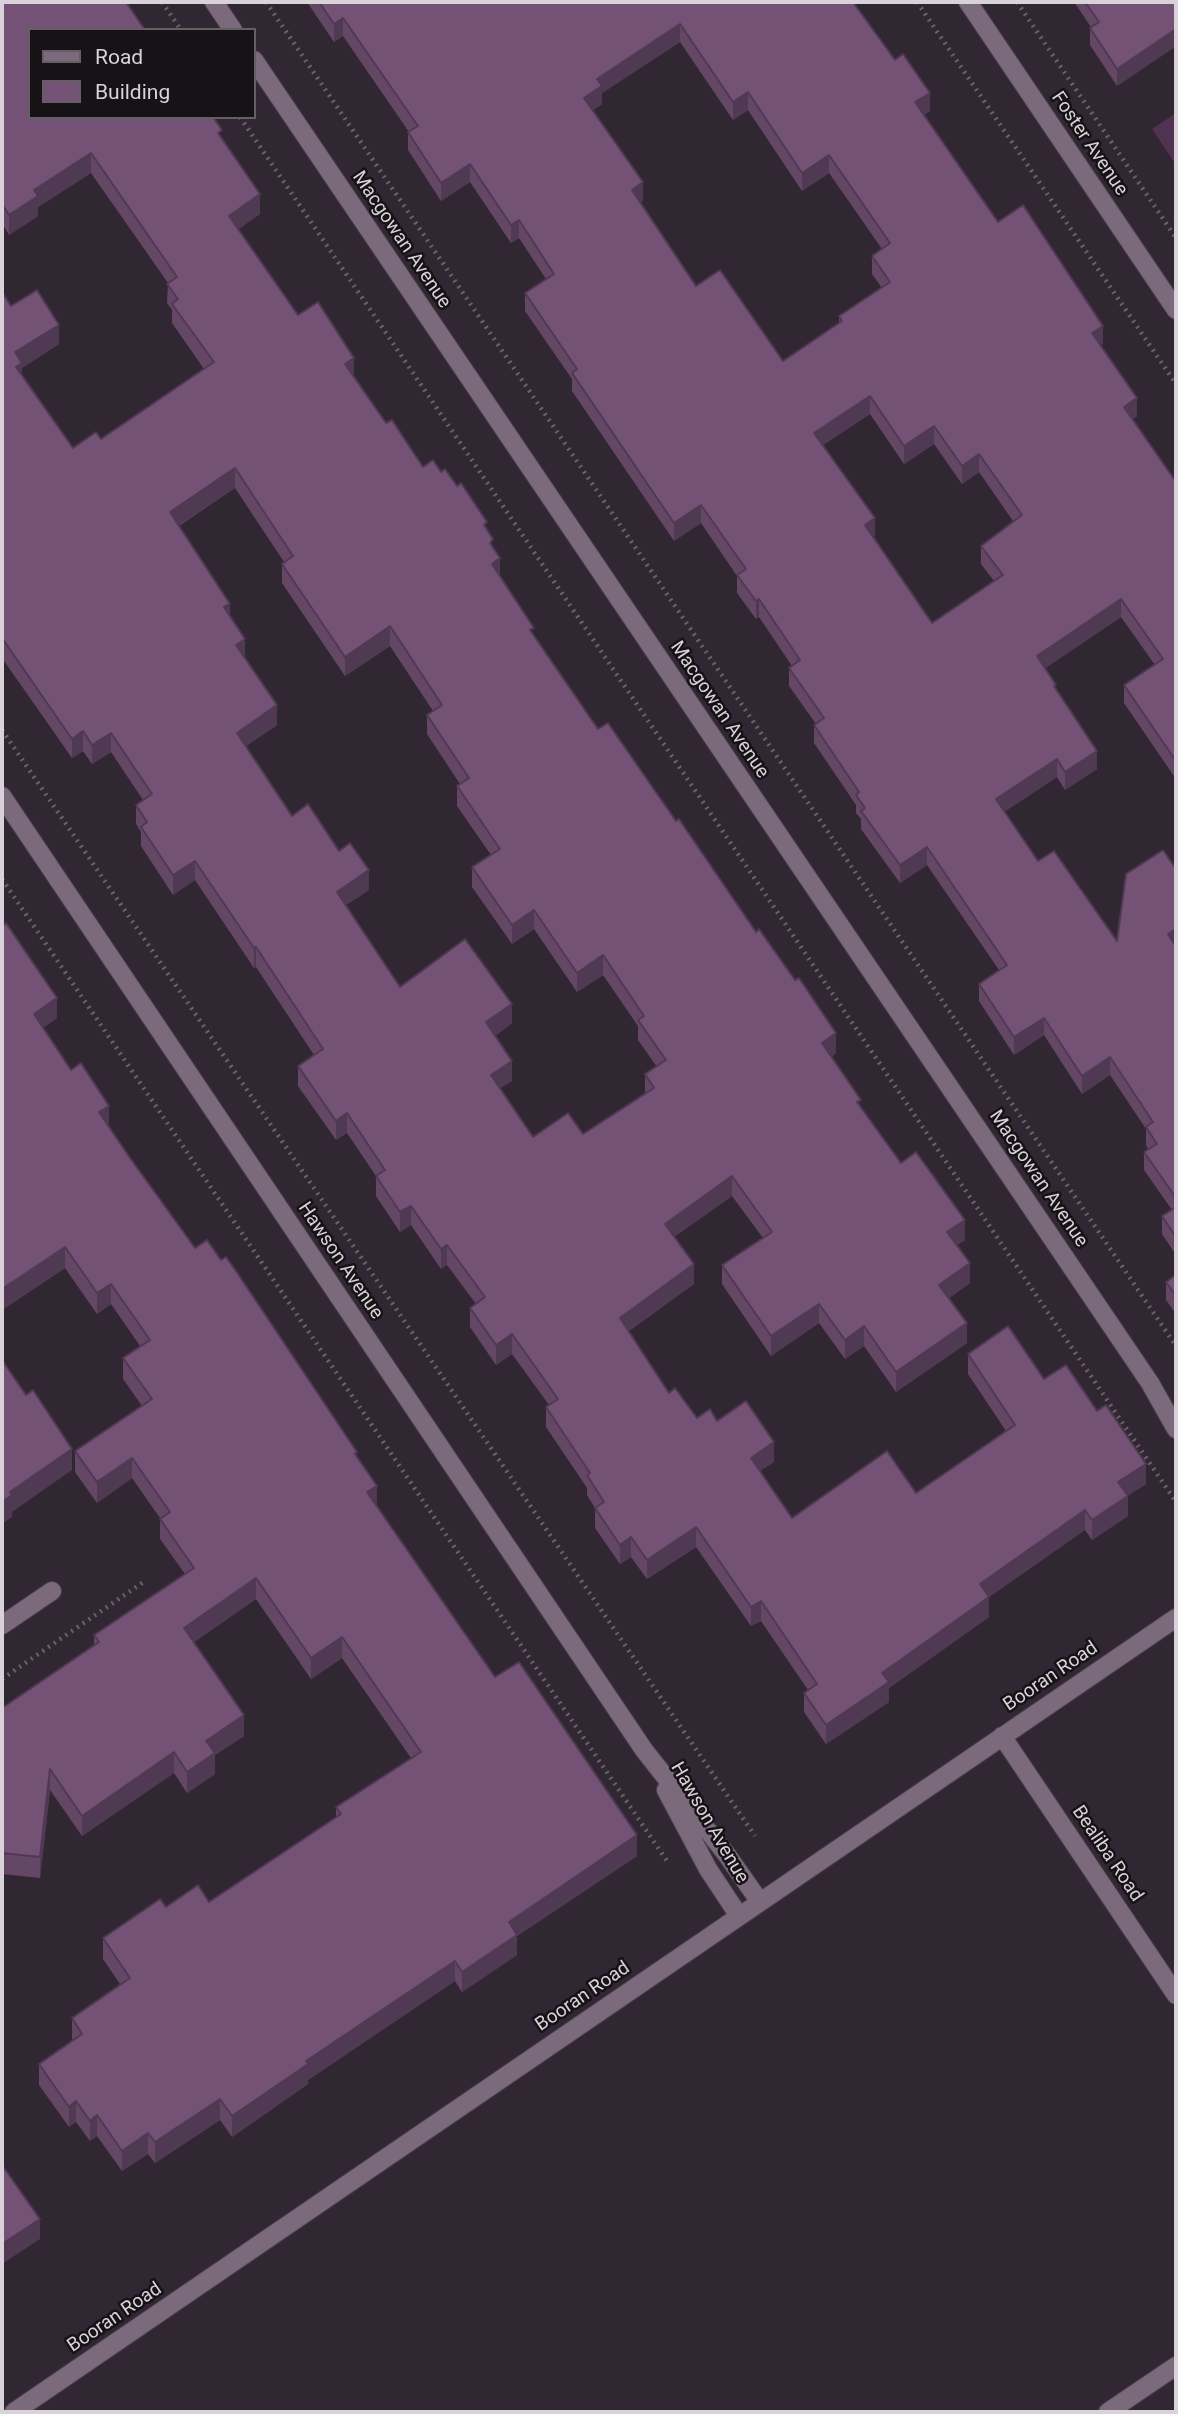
<!DOCTYPE html>
<style>
body{margin:0}
#map{position:relative;width:1178px;height:2414px;overflow:hidden;background:#312732;font-family:Roboto,sans-serif}
canvas{display:block}
.frame{position:absolute;inset:0;border:4px solid #d9d2d9;pointer-events:none}
.legend{position:absolute;left:28px;top:28px;width:228px;height:91px;box-sizing:border-box;background:#161216;border:2px solid #645f64;margin:0;padding:9px 12px;list-style:none;font-size:21px;color:#d9d2d9}
.legend li{display:flex;align-items:center;gap:14px;height:35px}
.legend b{width:35px;border:2px solid #645f64}
</style>
<div id="map">
<canvas width="1178" height="2414"></canvas>
<div class="frame"></div>
<ul class="legend">
<li><b style="height:9px;background:#7a6a7b"></b>Road</li>
<li><b style="height:19px;background:#735276"></b>Building</li>
</ul>
</div>
<script>
const c = document.querySelector('canvas').getContext('2d');
c.lineJoin = 'round';
function fillPath(path, color) { c.fillStyle = color; c.fill(path, 'evenodd'); }
const poly = rows => new Path2D(rows.map(r => 'M' + r).join(''));
function stroke(path, color, width, dash) { c.strokeStyle = color; c.lineWidth = width; c.lineCap = dash ? 'butt' : 'round'; c.setLineDash(dash || []); c.stroke(path); }
function write(font, color, halo, rows, align = 'center') {
  c.font = font + ' Roboto,sans-serif'; c.lineWidth = 5; c.setLineDash([]); c.textBaseline = 'middle'; c.strokeStyle = halo; c.fillStyle = color; for (const [text, x, y, turn = 0] of rows) {
    c.save(); c.translate(x, y); c.rotate((+turn || 0) * Math.PI / 180); c.textAlign = isNaN(turn) ? turn : align; if (halo) c.strokeText(text, 0, 0); c.fillText(text, 0, 0); c.restore();
  }
}
fillPath(poly([
 [1176,113,1176,165,1152,129]
]), '#503352');
const minor = poly([
 [214,2,233,30],
 [968,2,1176,310],
 [254,60,1150,1383,1176,1429],
 [2,796,644,1750,727,1855,760,1902],
 [2,1625,52,1591],
 [1002,1736,1176,1995],
 [666,1790,708,1869,739,1916],
 [14,2412,1176,1618],
 [1108,2412,1176,2366]
]);
stroke(minor, '#4c424d', 20);
stroke(poly([
 [162,2,181,30],
 [266,2,1176,1346],
 [917,2,1176,384],
 [1017,2,1176,238],
 [240,117,1176,1502],
 [2,730,755,1836],
 [2,879,667,1861],
 [2,1679,145,1581]
]), '#6a616b', 4.5, [2, 5]);
stroke(minor, '#7a6a7b', 18);
fillPath(poly([
 [2,2,222,138,260,214,238,229,298,315,354,377,386,423,423,467,441,472,487,530,493,548,500,576,534,637,598,729,836,1053,831,1057,861,1107,901,1163,965,1240,957,1245,970,1283,949,1298,967,1343,896,1392,864,1346,845,1359,819,1323,771,1356,722,1284,722,1265,763,1238,732,1196,674,1237,694,1284,629,1331,669,1393,697,1418,717,1421,774,1462,760,1471,792,1518,916,1493,1006,1431,968,1374,968,1354,1044,1379,1146,1484,1127,1496,1128,1516,1092,1540,1085,1530,989,1597,989,1617,889,1688,889,1702,826,1744,804,1712,804,1693,808,1690,761,1621,751,1626,696,1547,647,1579,631,1557,620,1564,595,1528,595,1508,587,1495,587,1488,546,1427,546,1407,549,1405,512,1354,496,1365,470,1327,470,1308,476,1304,447,1265,441,1269,411,1225,400,1232,376,1196,376,1176,347,1133,336,1140,298,1086,298,1066,314,1055,256,967,254,968,195,880,173,895,141,846,141,832,136,824,136,805,143,800,111,752,92,764,83,751,72,758,2,658,2,292,11,306,59,344,22,368,22,374,73,448,101,439,204,369,172,323,172,310,167,303,168,283,91,173,38,207,38,216,9,235,2,223],
 [235,488,284,562,282,564,282,583,345,676,390,646,433,711,427,715,427,734,460,784,457,786,457,806,491,855,472,867,472,887,512,944,534,929,577,992,603,975,638,1026,638,1040,657,1067,645,1074,645,1093,583,1134,533,1137,500,1088,512,1081,495,1036,512,1023,400,987,346,905,369,890,339,851,292,816,246,746,277,725,245,658,230,615,179,526],
 [307,2,853,2,930,111,924,115,998,222,1103,344,1100,345,1137,416,1133,419,1174,479,1176,477,1176,779,1124,703,1124,685,1155,665,1121,617,1045,668,1097,769,1065,790,1057,777,1004,812,1038,861,1117,941,1176,869,1176,1255,1162,1234,1162,1216,1172,1210,1144,1170,1144,1152,1148,1150,1146,1145,1146,1129,1110,1075,1082,1094,1044,1035,1014,1055,979,1001,979,984,999,970,927,865,900,883,861,829,861,819,856,813,856,805,814,743,814,725,816,724,789,686,789,668,792,666,759,617,756,619,737,593,737,576,701,523,674,541,572,391,572,379,525,311,525,293,546,279,519,238,511,243,470,182,441,201,408,150,408,132,409,132,343,36,334,42],
 [680,42,733,120,748,110,802,191,829,173,882,249,872,256,872,274,882,288,839,316,839,323,783,361,696,286,640,203,643,200,593,110,602,104,602,93],
 [870,414,904,464,934,444,962,484,979,472,1013,521,981,546,981,564,994,581,932,623,873,537,875,536,823,445],
 [1074,2,1176,2,1176,46,1117,86,1090,45,1090,28,1091,27],
 [2,923,57,1018,43,1028,128,1155,195,1248,357,1457,377,1506,495,1677,637,1856,517,1936,517,1955,462,1992,455,1981,308,2080,308,2084,232,2137,220,2120,155,2163,148,2154,122,2171,97,2136,90,2141,76,2122,69,2127,39,2085,39,2064,73,2040,72,2039,72,2018,120,1984,103,1959,103,1938,166,1907,209,1902,336,1817,336,1807,411,1758,342,1658,311,1679,256,1599,194,1642,244,1736,215,1755,215,1774,187,1793,174,1773,82,1836,50,1790,40,1878,2,1874,2,1708,94,1646,94,1635,185,1574,160,1539,160,1518,132,1478,97,1503,75,1472,75,1451,142,1406,123,1379,123,1358,140,1346,111,1304,97,1314,65,1268,2,1310],
 [1176,1275,1176,1314,1166,1300,1166,1282]
]), '#634765');
fillPath(poly([
 [343,18,343,36,334,42,334,24],
 [680,24,680,42,602,93,602,104,584,116,584,98,597,79],
 [1176,29,1176,46,1117,86,1117,69],
 [748,92,748,110,733,120,733,102],
 [930,93,930,111,915,120,915,102],
 [91,153,91,173,38,207,38,216,9,235,9,215,34,190],
 [829,155,829,173,802,191,802,173],
 [470,164,470,182,441,201,441,183],
 [643,182,643,200,632,208,632,190],
 [260,194,260,214,229,236,229,216],
 [519,220,519,238,511,243,511,225],
 [59,325,59,344,22,368,22,383,16,386,15,352],
 [1103,326,1103,344,1092,351,1092,333],
 [354,358,354,378,345,364],
 [870,396,870,414,814,451,814,433],
 [1137,398,1137,416,1124,425,1124,407],
 [934,426,934,444,904,464,904,446],
 [979,454,979,472,962,484,962,466],
 [235,468,235,488,170,531,170,512],
 [701,505,701,523,674,541,674,523],
 [875,518,875,536,865,543,865,525],
 [500,558,500,578,492,564],
 [759,599,759,617,756,619,756,601],
 [1121,599,1121,617,1037,674,1037,656],
 [230,604,230,624,224,607],
 [390,626,390,646,345,676,345,657],
 [245,639,245,658,236,645],
 [277,705,277,725,237,752,237,733],
 [83,731,83,751,72,758,72,739],
 [111,733,111,752,92,764,92,745],
 [1097,751,1097,769,1065,790,1065,772],
 [1057,759,1057,777,996,817,996,799],
 [927,847,927,865,900,883,900,865],
 [195,861,195,880,173,895,173,875],
 [369,870,369,890,337,911,337,892],
 [534,910,534,929,512,944,512,925],
 [1176,929,1176,947,1168,934],
 [256,947,256,967,254,968,254,948],
 [603,955,603,975,577,992,577,973],
 [57,998,57,1018,34,1034,34,1014],
 [512,1004,512,1023,486,1042,486,1022],
 [1044,1018,1044,1035,1014,1055,1014,1037],
 [836,1033,836,1053,822,1063,822,1043],
 [1110,1057,1110,1075,1082,1094,1082,1076],
 [512,1061,512,1081,491,1094,491,1075],
 [109,1106,109,1126,99,1112],
 [347,1113,347,1133,336,1140,336,1121],
 [732,1176,732,1196,665,1243,665,1224],
 [411,1206,411,1225,400,1232,400,1212],
 [965,1220,965,1240,947,1252,947,1232],
 [447,1245,447,1265,441,1269,441,1249],
 [65,1247,65,1268,2,1310,2,1289],
 [970,1263,970,1283,939,1305,939,1285],
 [694,1264,694,1284,620,1337,620,1318],
 [111,1284,111,1304,97,1314,97,1293],
 [819,1304,819,1323,771,1356,771,1336],
 [967,1323,967,1343,896,1392,896,1372],
 [864,1326,864,1346,845,1359,845,1340],
 [512,1334,512,1354,496,1365,496,1345],
 [774,1442,774,1462,751,1477,751,1458],
 [72,1449,72,1470,12,1512,12,1517,2,1524,2,1502,10,1492],
 [132,1458,132,1478,97,1503,97,1482],
 [1146,1464,1146,1484,1118,1502,1118,1482],
 [377,1486,377,1506,367,1492],
 [1128,1496,1128,1516,1092,1540,1092,1520],
 [1085,1510,1085,1530,980,1603,980,1584],
 [696,1527,696,1547,647,1579,647,1560],
 [631,1537,631,1557,620,1564,620,1545],
 [256,1578,256,1599,184,1649,184,1628],
 [989,1597,989,1617,889,1688,889,1702,826,1744,826,1725,882,1673],
 [761,1601,761,1621,751,1626,751,1607],
 [342,1637,342,1658,311,1679,311,1658],
 [244,1715,244,1736,215,1755,215,1774,187,1793,187,1772,206,1741],
 [174,1752,174,1773,82,1836,82,1816],
 [50,1769,50,1790,40,1878,40,1857],
 [637,1835,637,1856,517,1936,517,1955,462,1992,462,1972,509,1922],
 [455,1961,455,1981,308,2080,308,2084,232,2137,232,2116,306,2061],
 [220,2099,220,2120,155,2163,155,2142],
 [76,2101,76,2122,69,2127,69,2107],
 [97,2115,97,2136,90,2141,90,2121],
 [148,2133,148,2154,122,2171,122,2151],
 [40,2219,40,2239,2,2264,2,2244]
]), '#503953');
const building = poly([
 [2,2,126,2,145,30,30,30,30,117,213,117,222,130,218,133,260,194,229,216,298,315,318,302,354,358,345,364,386,423,392,420,423,467,433,460,441,472,445,469,457,486,461,483,487,522,484,525,493,539,490,543,500,558,492,564,534,628,530,630,598,729,608,723,676,821,679,819,756,932,759,929,795,980,799,978,836,1033,822,1043,861,1100,857,1102,901,1163,916,1152,965,1220,947,1232,970,1263,939,1285,967,1323,896,1372,864,1326,845,1340,819,1304,771,1336,722,1265,772,1232,732,1176,665,1224,694,1264,620,1318,669,1393,675,1388,697,1418,710,1409,717,1421,746,1401,774,1442,751,1458,792,1518,887,1451,916,1493,1015,1425,968,1354,1008,1326,1044,1379,1066,1365,1097,1411,1106,1405,1146,1464,1118,1482,1128,1496,1092,1520,1085,1510,980,1584,989,1597,882,1673,889,1682,826,1725,804,1693,817,1684,761,1601,751,1607,696,1527,647,1560,631,1537,620,1545,595,1508,604,1502,587,1475,590,1473,546,1407,558,1399,512,1334,496,1345,470,1308,485,1297,447,1245,441,1249,411,1206,400,1212,376,1176,385,1170,347,1113,336,1121,298,1066,323,1049,256,947,254,948,195,861,173,875,141,827,147,822,136,805,152,794,111,733,92,745,83,731,72,739,2,638,2,292,11,306,37,290,59,325,15,352,22,363,16,367,73,448,96,432,101,439,214,362,172,304,178,299,167,284,177,277,91,153,34,190,38,196,9,215,2,204,2,2],
 [235,468,293,556,282,564,345,657,390,626,442,705,427,715,469,778,457,786,500,849,472,867,512,925,534,910,577,973,603,955,644,1016,638,1020,666,1060,645,1074,654,1088,583,1134,568,1113,533,1137,491,1075,512,1061,486,1022,512,1004,465,939,400,987,337,892,369,870,350,843,339,851,308,804,292,816,237,733,277,705,236,645,245,639,224,607,230,604,170,512,235,468],
 [319,2,853,2,895,60,903,54,930,93,915,102,998,222,1023,205,1103,326,1092,333,1137,398,1124,407,1174,479,1176,477,1176,761,1124,685,1163,659,1121,599,1037,656,1056,685,1054,686,1097,751,1065,772,1057,759,996,799,1038,861,1054,851,1117,941,1126,874,1163,850,1176,869,1176,929,1168,934,1176,947,1176,1198,1144,1152,1157,1144,1146,1127,1153,1122,1110,1057,1082,1076,1044,1018,1014,1037,979,984,1007,965,927,847,900,865,861,811,865,808,856,795,859,792,814,725,824,718,789,668,800,660,759,599,756,601,737,575,746,569,701,505,674,523,572,373,577,369,525,293,554,274,519,220,511,225,470,164,441,183,408,132,418,126,343,18,334,24,319,2],
 [680,24,733,102,748,92,802,173,829,155,890,243,872,256,890,282,839,316,842,321,783,361,720,270,696,286,632,190,643,182,584,98,602,86,597,79,680,24],
 [870,396,904,446,934,426,962,466,979,454,1022,515,981,546,1003,575,932,623,865,525,875,518,814,433,870,396],
 [1085,2,1176,2,1176,29,1117,69,1090,28,1099,22,1085,2],
 [2,923,4,925,6,923,57,998,34,1014,71,1070,81,1063,109,1106,99,1112,128,1155,195,1248,207,1240,221,1260,226,1257,236,1271,357,1452,355,1454,377,1486,367,1492,495,1677,519,1662,637,1835,509,1922,517,1935,462,1972,455,1961,306,2061,308,2064,232,2116,220,2099,155,2142,148,2133,122,2151,97,2115,90,2121,76,2101,69,2107,39,2064,82,2034,72,2018,130,1978,103,1938,160,1899,166,1907,198,1885,209,1902,341,1814,336,1807,421,1752,342,1637,311,1658,256,1578,184,1628,244,1715,206,1741,215,1753,187,1772,174,1752,82,1816,50,1769,40,1857,2,1853,2,1708,99,1642,94,1635,194,1568,160,1519,170,1512,132,1458,97,1482,75,1451,152,1399,123,1358,150,1340,111,1284,97,1293,65,1247,2,1289,2,923],
 [1176,1207,1176,1237,1162,1216,1176,1207],
 [1176,1275,1176,1296,1166,1282,1176,1275],
 [2,1360,26,1395,33,1390,72,1449,10,1492,12,1495,2,1502,2,1360],
 [2,2165,40,2219,2,2244,2,2165]
]);
fillPath(building, '#735276');
stroke(building, '#503953', 2);
write('19px', '#d9d2d9', '#161216', [
 ["Foster Avenue",1089,144,56],
 ["Macgowan Avenue",401,240,56],
 ["Macgowan Avenue",719,710,56],
 ["Macgowan Avenue",1038,1179,56],
 ["Hawson Avenue",340,1261,56],
 ["Booran Road",1051,1677,-34],
 ["Hawson Avenue",709,1823,60],
 ["Bealiba Road",1107,1854,56],
 ["Booran Road",583,1997,-34],
 ["Booran Road",115,2318,-34]
]);
</script>
